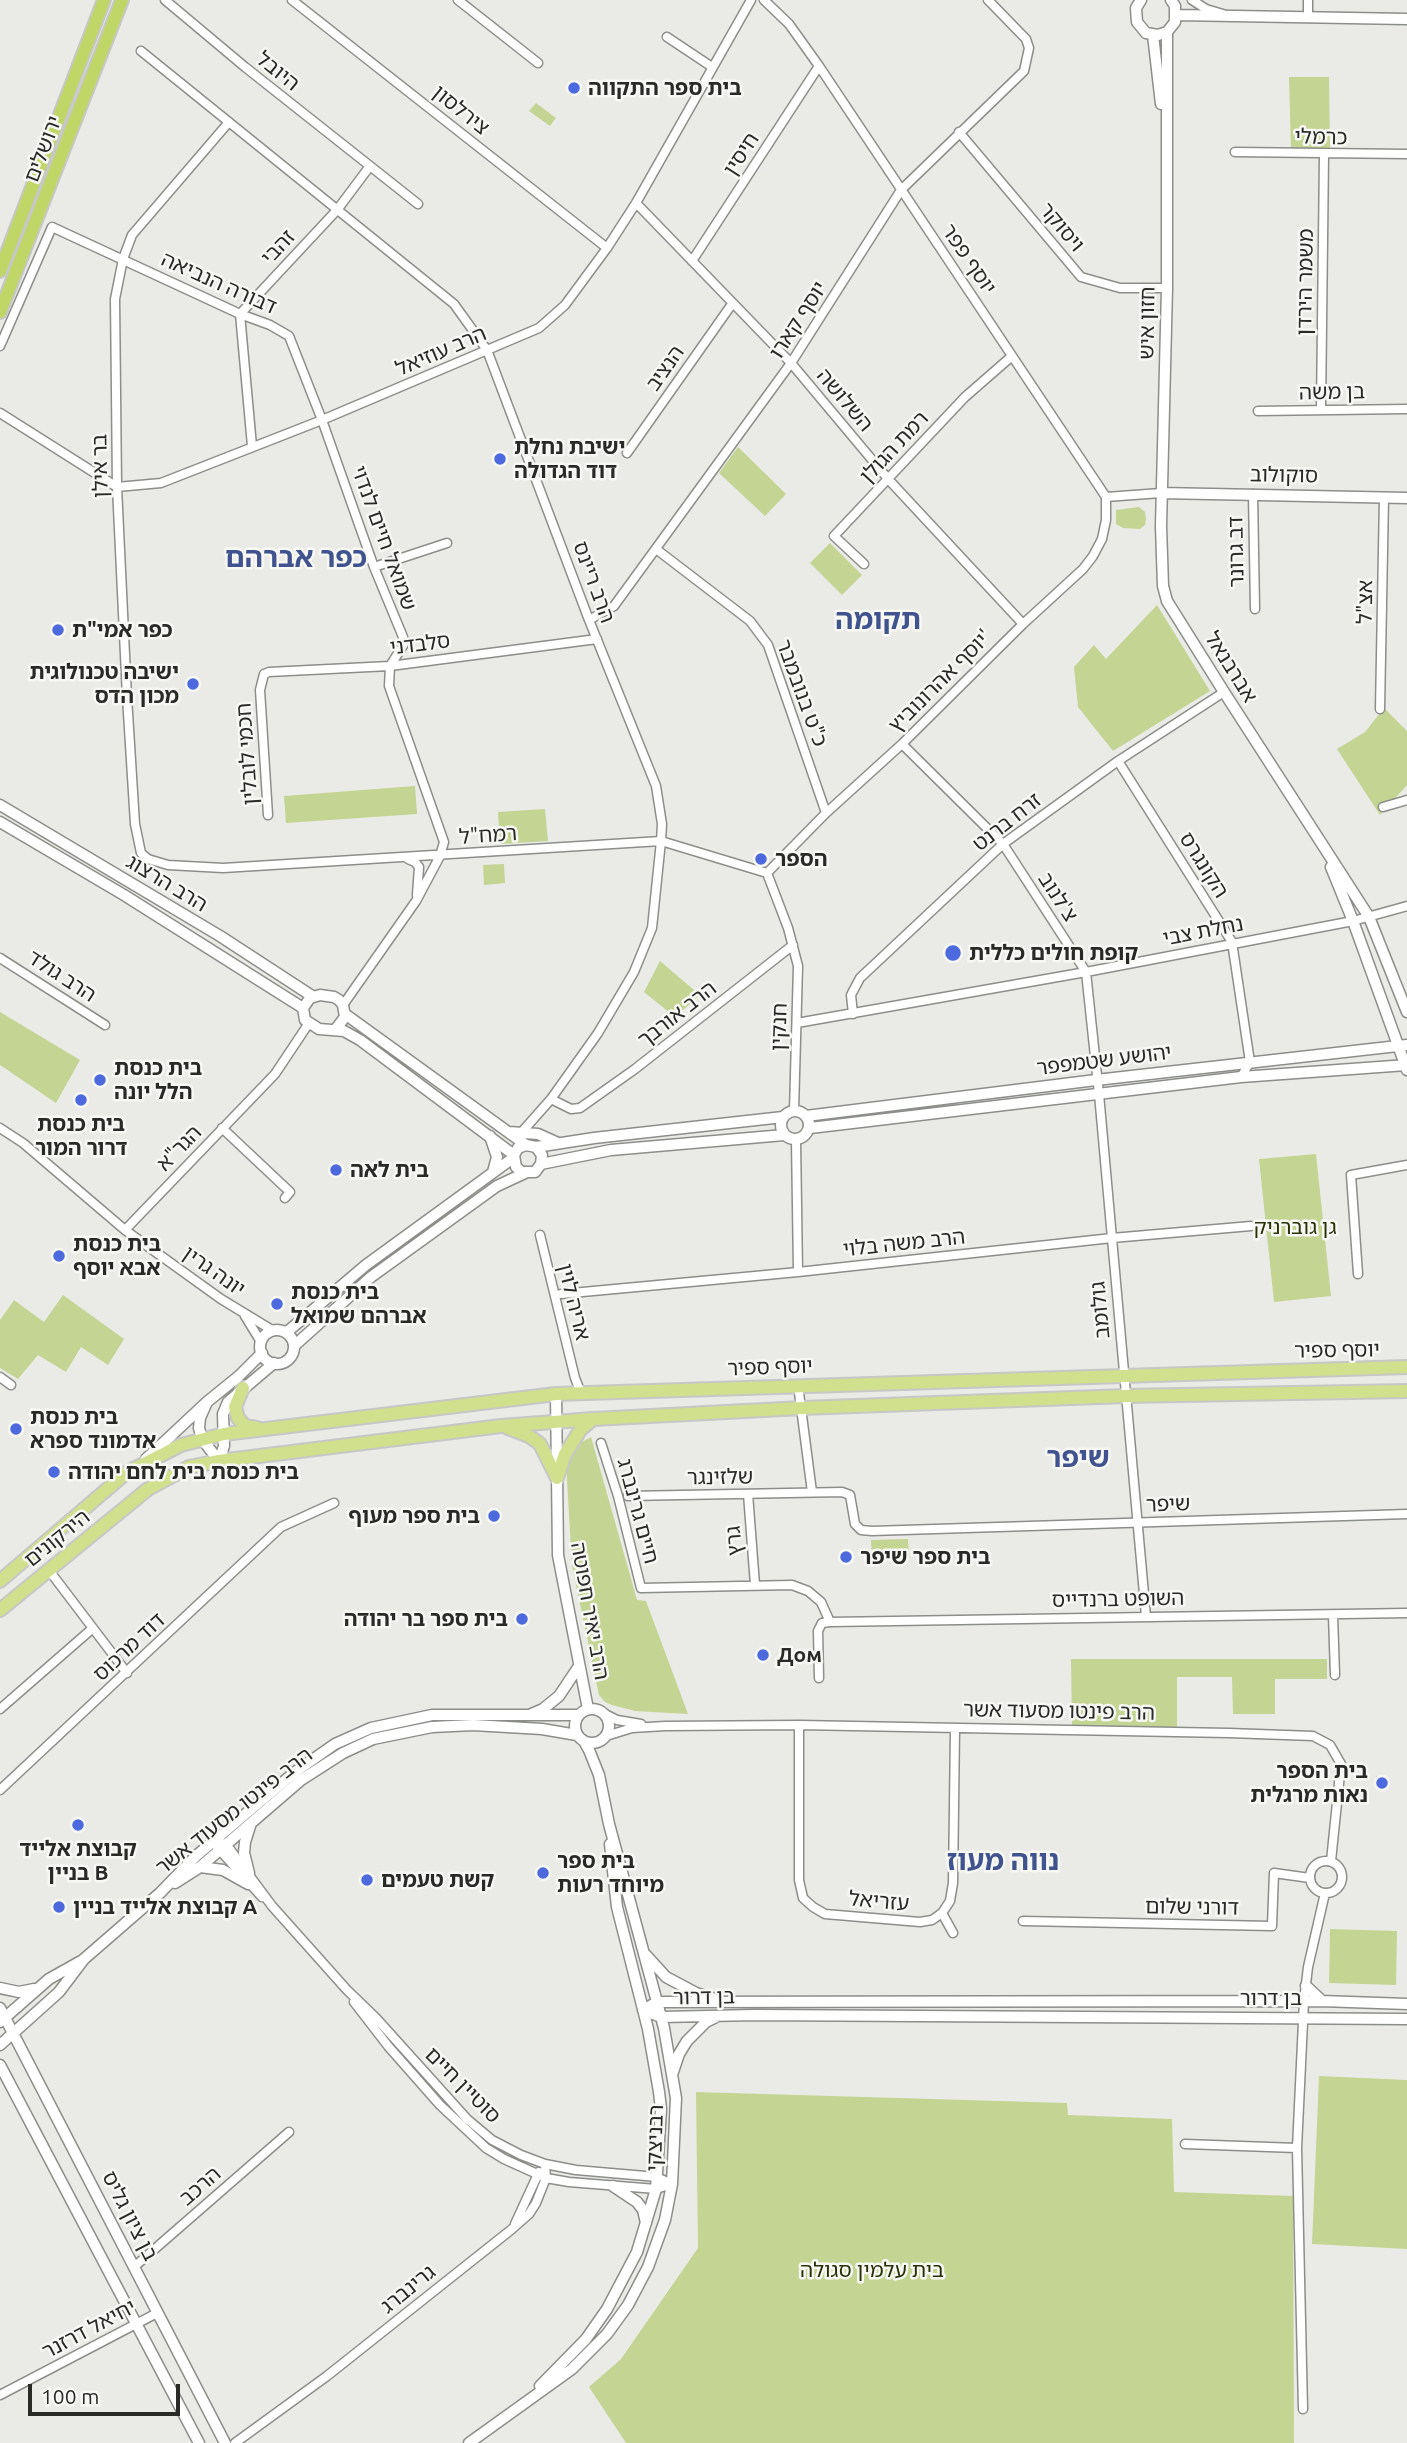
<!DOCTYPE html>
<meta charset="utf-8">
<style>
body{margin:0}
#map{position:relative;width:1407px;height:2443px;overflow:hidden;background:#eaebe7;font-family:Ubuntu,sans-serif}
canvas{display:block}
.scale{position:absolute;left:28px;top:2384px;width:152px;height:32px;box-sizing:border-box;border:4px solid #292928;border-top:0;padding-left:9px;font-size:21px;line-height:24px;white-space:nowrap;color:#292928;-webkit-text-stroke:5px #f7f8f4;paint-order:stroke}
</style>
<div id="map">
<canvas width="1407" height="2443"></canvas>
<div class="scale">100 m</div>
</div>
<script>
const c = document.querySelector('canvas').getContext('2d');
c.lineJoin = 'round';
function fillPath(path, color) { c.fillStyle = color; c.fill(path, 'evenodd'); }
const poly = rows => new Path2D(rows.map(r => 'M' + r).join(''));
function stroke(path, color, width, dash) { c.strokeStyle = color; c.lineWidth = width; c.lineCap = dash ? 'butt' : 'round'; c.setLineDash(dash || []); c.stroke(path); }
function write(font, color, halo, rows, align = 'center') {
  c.font = font + ' Ubuntu,"Noto Sans Hebrew",sans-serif'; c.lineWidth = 5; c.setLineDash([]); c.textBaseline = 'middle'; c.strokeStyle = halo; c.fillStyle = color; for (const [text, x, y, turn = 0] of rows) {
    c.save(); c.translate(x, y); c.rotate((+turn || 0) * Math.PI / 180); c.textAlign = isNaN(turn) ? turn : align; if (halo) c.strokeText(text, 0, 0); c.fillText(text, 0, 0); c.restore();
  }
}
fillPath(poly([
 [1289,77,1329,77,1330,150,1291,150],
 [536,103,556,118,550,126,529,111],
 [738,447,786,494,765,516,719,473],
 [1139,507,1145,512,1146,519,1145,525,1140,529,1123,528,1116,524,1116,510],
 [830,543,862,575,842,595,810,563],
 [1157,605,1210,691,1113,751,1078,707,1074,667,1094,645,1106,659],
 [1384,708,1407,731,1407,785,1380,815,1337,749,1365,732],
 [415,786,417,814,286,823,284,796],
 [545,809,548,841,500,844,498,812],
 [504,864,505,883,484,885,483,865],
 [660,961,700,995,675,1017,644,992],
 [0,1012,80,1060,56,1103,0,1065],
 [1316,1154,1331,1296,1274,1302,1259,1159],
 [63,1295,124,1339,108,1365,81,1347,66,1372,38,1355,18,1379,0,1368,0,1320,14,1300,44,1322],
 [591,1437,637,1600,646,1601,688,1714,635,1711,612,1705,605,1702,599,1695,572,1566,566,1463,578,1444],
 [908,1539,909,1557,872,1557,871,1540],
 [1071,1659,1327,1659,1327,1679,1275,1679,1275,1714,1233,1714,1232,1677,1177,1677,1177,1728,1072,1727],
 [1330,1929,1397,1931,1396,1985,1329,1983],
 [1319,2076,1407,2080,1407,2249,1312,2244],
 [696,2092,1067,2103,1068,2115,1172,2119,1174,2192,1293,2196,1294,2443,626,2443,589,2387,621,2359,698,2248]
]), '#c4d493');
const minor = poly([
 [165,0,245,67,418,204],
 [292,0,607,248],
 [458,0,538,63],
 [764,0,789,24,819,66,1106,497,1161,493],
 [1192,0,1206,9,1223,14],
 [1308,16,1308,0],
 [667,37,712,67],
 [141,51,454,304,487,350,589,620,656,786,662,824,661,841,652,928,634,972,598,1033,551,1099,521,1133],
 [229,122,132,235,123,259,115,299,117,487,127,697,135,824,141,853,148,859,168,865,223,868,661,841,767,873,788,928,798,966,794,1111],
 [959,132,1081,277,1120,288,1167,288],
 [1235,152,1407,154],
 [636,203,791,363,889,480,1023,624],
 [692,261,819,66],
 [0,346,52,227,240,314,270,325,289,336,322,420,374,567,403,637,404,644,390,666,389,686,444,842,440,856,416,901,343,1005],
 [1321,409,1324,155],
 [1258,411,1407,409],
 [0,413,117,487,161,483,322,420,539,328,565,305,607,248,636,203,751,0],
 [252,446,240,314,337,210,370,166],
 [627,453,732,304],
 [1253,494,1255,609],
 [656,549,750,621,768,645,826,813],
 [864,564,834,536,965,397,1012,356],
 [374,567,447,543],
 [589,620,614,606,791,363,901,190,1024,71,1029,48,1026,39,988,0],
 [1380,709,1384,497],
 [902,744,1003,844,1086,972,1099,1094,1146,1616],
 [1118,761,1232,942,1250,1062,1241,1077],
 [1383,807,1407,800],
 [268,815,260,690,264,674,269,672,390,666,597,639],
 [408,859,415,862,419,867,417,895],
 [767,873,826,813,902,744,1023,624,1083,569,1093,556,1102,539,1106,520,1106,497],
 [0,958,105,1025],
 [853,1014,851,995,860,978,1003,844,1118,761,1224,692],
 [797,1023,1086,972,1353,921,1407,906],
 [551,1099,571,1109,580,1108,635,1069,793,945],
 [0,1128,23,1143,125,1230,221,1299,272,1330],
 [222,1128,290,1192,285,1198],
 [796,1140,798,1272],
 [125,1230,275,1074,309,1023],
 [540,1235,575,1378,581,1393],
 [1358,1274,1351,1175,1407,1165],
 [561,1294,798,1272,1112,1238,1251,1226],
 [245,1316,261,1342],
 [0,1377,11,1385],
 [798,1385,812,1492],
 [601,1443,618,1496,641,1588,792,1585,808,1591,821,1602,830,1622,1407,1613],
 [748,1494,755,1585],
 [628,1496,842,1492,850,1495,855,1524,861,1530,872,1531,1407,1514],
 [48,1569,127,1673],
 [1333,1615,1335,1675],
 [819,1678,818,1631,822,1623,830,1622],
 [0,1709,93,1628],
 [605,1714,617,1720,641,1724],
 [799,1725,799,1880,803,1898,813,1907,825,1914,920,1922,932,1920,942,1913,950,1901,953,1883,955,1729],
 [606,1736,632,1728,665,1726,799,1725,1229,1733,1313,1736,1330,1745,1341,1764,1331,1861],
 [0,1790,281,1527,334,1503],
 [221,1843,226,1844,272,1906,347,1990,376,2018,467,2119,492,2140,521,2155,545,2164,576,2170,657,2177,672,2184],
 [217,1847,262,1897],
 '1310 1877a16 16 0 1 1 32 0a16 16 0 1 1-32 0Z',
 [942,1913,953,1933],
 [1023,1921,1272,1926,1274,1873,1310,1878],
 [354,2002,388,2046,440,2105,486,2148,504,2159,546,2178,569,2182,656,2189,672,2184],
 [1185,2144,1297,2148,1304,2001,1308,1967,1325,1893],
 [1297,2148,1303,2409],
 [515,2224,539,2172],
 [134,2267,289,2132],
 [0,2395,157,2313],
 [235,2443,327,2376,512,2229,529,2214,536,2203,546,2178,545,2164]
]);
const tertiary = poly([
 [1141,0,1136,8,1137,22,1146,33,1158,35,1167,32,1175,22,1175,6,1171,0],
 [1177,15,1407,19],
 [1167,32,1167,288,1161,526,1163,586,1167,601,1224,692,1369,917,1407,1012],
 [1153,35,1161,104],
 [1161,493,1407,498],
 [0,805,220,936,312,996],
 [0,822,124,895,303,1008],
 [1331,867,1353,921,1407,1070],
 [345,1014,526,1145],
 [335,1030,345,1017,343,1005,339,1000,334,997,320,995,310,998,303,1008,305,1020,319,1029,344,1031,360,1040,514,1155],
 '781 1125a14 14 0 1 1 28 0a14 14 0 1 1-28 0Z',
 [806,1116,1096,1080,1407,1045],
 [810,1128,1241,1077,1407,1065],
 [509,1132,538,1134,558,1143],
 [490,1136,497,1157,493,1172],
 [536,1147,542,1155,541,1164,535,1172,522,1172,516,1167,514,1155,518,1148,526,1145,536,1147,594,1138,783,1117],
 [541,1164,611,1150,784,1135],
 '260 1347a17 17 0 1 1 34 0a17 17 0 1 1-34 0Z',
 [287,1332,366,1265,513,1158],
 [294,1346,371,1277,497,1186,525,1173],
 [556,1394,558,1555,588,1709],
 [207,1402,200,1418,199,1428,202,1439,219,1461,224,1446,223,1414,228,1402,274,1363],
 [146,1459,207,1402,239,1376,262,1353],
 '575 1726a17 17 0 1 1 34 0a17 17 0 1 1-34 0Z',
 [529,1715,543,1709,559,1696,579,1666],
 [200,1867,223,1870,248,1884],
 [249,1873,244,1853,245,1842,251,1823],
 [175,1883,200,1867,301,1780,343,1753,373,1739,432,1727,473,1725,542,1729,577,1735],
 [646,1955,666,1977,696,1993,715,1999],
 [1306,1986,1321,2000],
 [0,1988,19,1992,34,1989],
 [0,2008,225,2443],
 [643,2010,657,2002,1321,2001,1407,2004],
 [643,2010,661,2017,755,2015,1407,2019],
 [0,2022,49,1979,81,1961],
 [0,2045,59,1992,84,1959,160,1893,196,1856,295,1772,335,1744,371,1728,432,1715,578,1715],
 [0,2065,199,2443],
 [673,2072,679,2054,687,2041,706,2022,716,2017],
 [613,2186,637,2202,643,2210,646,2223],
 [540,2386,586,2339,607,2309,637,2252,656,2189,661,2109,659,2092,648,2029,617,1907,610,1844],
 [469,2443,572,2369,607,2334,628,2305,648,2267,665,2220,672,2184,676,2098,664,2028,609,1824,599,1775,589,1750,584,1741]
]);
const primary = poly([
 [243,1388,235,1407,238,1418,245,1426,257,1428],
 [508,1428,529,1436,540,1444,557,1478],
 [557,1478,565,1454,581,1429,593,1419],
 [0,1581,126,1473,181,1445,224,1434,556,1394,1407,1367],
 [0,1610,148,1489,189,1467,219,1461,501,1426,593,1419,802,1408,1126,1396,1407,1391]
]);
const trunk = poly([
 [0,271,104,0],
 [0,312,122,0]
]);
stroke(minor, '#8c8e8a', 11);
stroke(tertiary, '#8c8e8a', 13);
stroke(primary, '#c7c7c7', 16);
stroke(trunk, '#c7c7c7', 16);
stroke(minor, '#fff', 8);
stroke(tertiary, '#fff', 10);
stroke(primary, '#d0e08c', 12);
stroke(trunk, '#c0d666', 12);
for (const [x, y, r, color] of [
 [574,88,7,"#4c69dd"],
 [500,459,7,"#4c69dd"],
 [58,630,7,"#4c69dd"],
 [193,684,7,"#4c69dd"],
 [761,859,7,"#4c69dd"],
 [953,953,9,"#4c69dd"],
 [100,1080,7,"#4c69dd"],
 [81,1100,7,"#4c69dd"],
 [336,1170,7,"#4c69dd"],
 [59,1256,7,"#4c69dd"],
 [277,1304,7,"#4c69dd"],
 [16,1429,7,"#4c69dd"],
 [54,1472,7,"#4c69dd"],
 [494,1516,7,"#4c69dd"],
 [846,1557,7,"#4c69dd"],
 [522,1619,7,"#4c69dd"],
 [763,1655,7,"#4c69dd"],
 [1382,1783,7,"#4c69dd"],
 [78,1825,7,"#4c69dd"],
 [543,1873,7,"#4c69dd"],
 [367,1880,7,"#4c69dd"],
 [59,1907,7,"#4c69dd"]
]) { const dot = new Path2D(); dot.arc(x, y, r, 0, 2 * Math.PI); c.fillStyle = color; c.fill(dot); stroke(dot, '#f7f8f4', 2.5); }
write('21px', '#292928', '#f7f8f4', [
 ["היובל",278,71,39],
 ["צירלסון",461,110,39],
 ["כרמלי",1321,137,1],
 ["ירושלים",43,149,-69],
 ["חיסין",741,154,-57],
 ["ויסוקר",1062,227,50],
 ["זהבי",278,247,-47],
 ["יוסף פפר",969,259,56],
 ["משמר הירדן",1305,282,-89],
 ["דבורה הנביאה",219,283,24],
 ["יוסף קארו",798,320,-57],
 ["חזון איש",1147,323,-89],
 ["הרב עוזיאל",441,351,-23],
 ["הנציב",665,368,-55],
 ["בן משה",1332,392,-1],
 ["השלושה",845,400,50],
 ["רמת הגולן",894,447,-47],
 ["בר אילן",100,466,-91],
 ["סוקולוב",1284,475,1],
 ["שמואל חיים לנדוי",384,538,70],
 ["דב גרונר",1236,552,-91],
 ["הרב ריינס",594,582,70],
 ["אצ\"ל",1365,602,-89],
 ["סלבדני",420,644,-7],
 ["אברבנאל",1231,667,58],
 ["יוסף אהרונוביץ'",940,681,-45],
 ["כ\"ט בנובמבר",802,693,70],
 ["חכמי לובלין",247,754,-94],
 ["זרח ברנט",1007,822,-38],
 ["רמח\"ל",488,835,-4],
 ["הקונגרס",1204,865,58],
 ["הרב הרצוג",167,883,31],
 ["צ'לנוב",1058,897,57],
 ["נחלת צבי",1203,931,-11],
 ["הרב גולד",62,976,33],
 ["הרב אורבך",677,1014,-38],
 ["חנקין",779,1027,-88],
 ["יהושע שטמפפר",1104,1060,-7],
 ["הגר\"א",179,1148,-46],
 ["הרב משה בלוי",904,1243,-6],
 ["יונה גרין",214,1271,35],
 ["אריה לוין",574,1302,76],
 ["גולומב",1100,1310,-95],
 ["יוסף ספיר",1337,1350,-1],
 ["יוסף ספיר",770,1367,-2],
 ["שלזינגר",720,1477,-1],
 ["שיפר",1168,1504,-2],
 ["חיים גרינברג",638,1511,75],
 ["הירקונים",57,1538,-39],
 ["גרץ",734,1541,-95],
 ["השופט ברנדייס",1118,1599,-1],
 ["הרב יאיר חפוטה",590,1611,80],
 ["דוד מרכוס",129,1647,-43],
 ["הרב פינטו מסעוד אשר",1059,1711,1],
 ["הרב פינטו מסעוד אשר",234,1811,-38],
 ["עזריאל",879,1901,5],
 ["דורני שלום",1192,1907,1],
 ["בן דרור",704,1997,-1],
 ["בן דרור",1271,1998],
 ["סוטיין חיים",463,2085,45],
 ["רבניצקי",655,2138,-88],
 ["הרכב",200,2186,-41],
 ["בן ציון גליס",130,2216,63],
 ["גרינברג",408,2289,-39],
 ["יחיאל דרזנר",89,2329,-28]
]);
write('bold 21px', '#292928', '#f7f8f4', [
 ["בית ספר התקווה",588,88],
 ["ישיבת נחלת",514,447],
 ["דוד הגדולה",514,471],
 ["כפר אמי\"ת",72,630],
 ["ישיבה טכנולוגית",179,672,"right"],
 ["מכון הדס",179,696,"right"],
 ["הספר",775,859],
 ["קופת חולים כללית",969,953],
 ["בית כנסת",114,1068],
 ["הלל יונה",114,1092],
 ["בית כנסת",81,1124,"center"],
 ["דרור המור",81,1148,"center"],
 ["בית לאה",350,1170],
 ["בית כנסת",73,1244],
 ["אבא יוסף",73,1268],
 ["בית כנסת",291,1292],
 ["אברהם שמואל",291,1316],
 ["בית כנסת",30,1417],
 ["אדמונד ספרא",30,1441],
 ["בית כנסת בית לחם יהודה",68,1472],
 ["בית ספר מעוף",480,1516,"right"],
 ["בית ספר שיפר",860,1557],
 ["בית ספר בר יהודה",508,1619,"right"],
 ["Дом",777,1655],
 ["בית הספר",1368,1771,"right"],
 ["נאות מרגלית",1368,1795,"right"],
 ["קבוצת אלייד",78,1849,"center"],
 ["בניין B",78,1873,"center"],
 ["בית ספר",557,1861],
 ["מיוחד רעות",557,1885],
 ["קשת טעמים",381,1880],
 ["קבוצת אלייד בניין A",73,1907]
], 'left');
write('21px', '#293106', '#f7f8f4', [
 ["גן גוברניק",1295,1227],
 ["בית עלמין סגולה",872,2270]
]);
write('bold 28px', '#40538e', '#f7f8f4', [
 ["כפר אברהם",296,558],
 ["תקומה",878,620],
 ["שיפר",1078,1458],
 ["נווה מעוז",1003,1861]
]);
</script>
